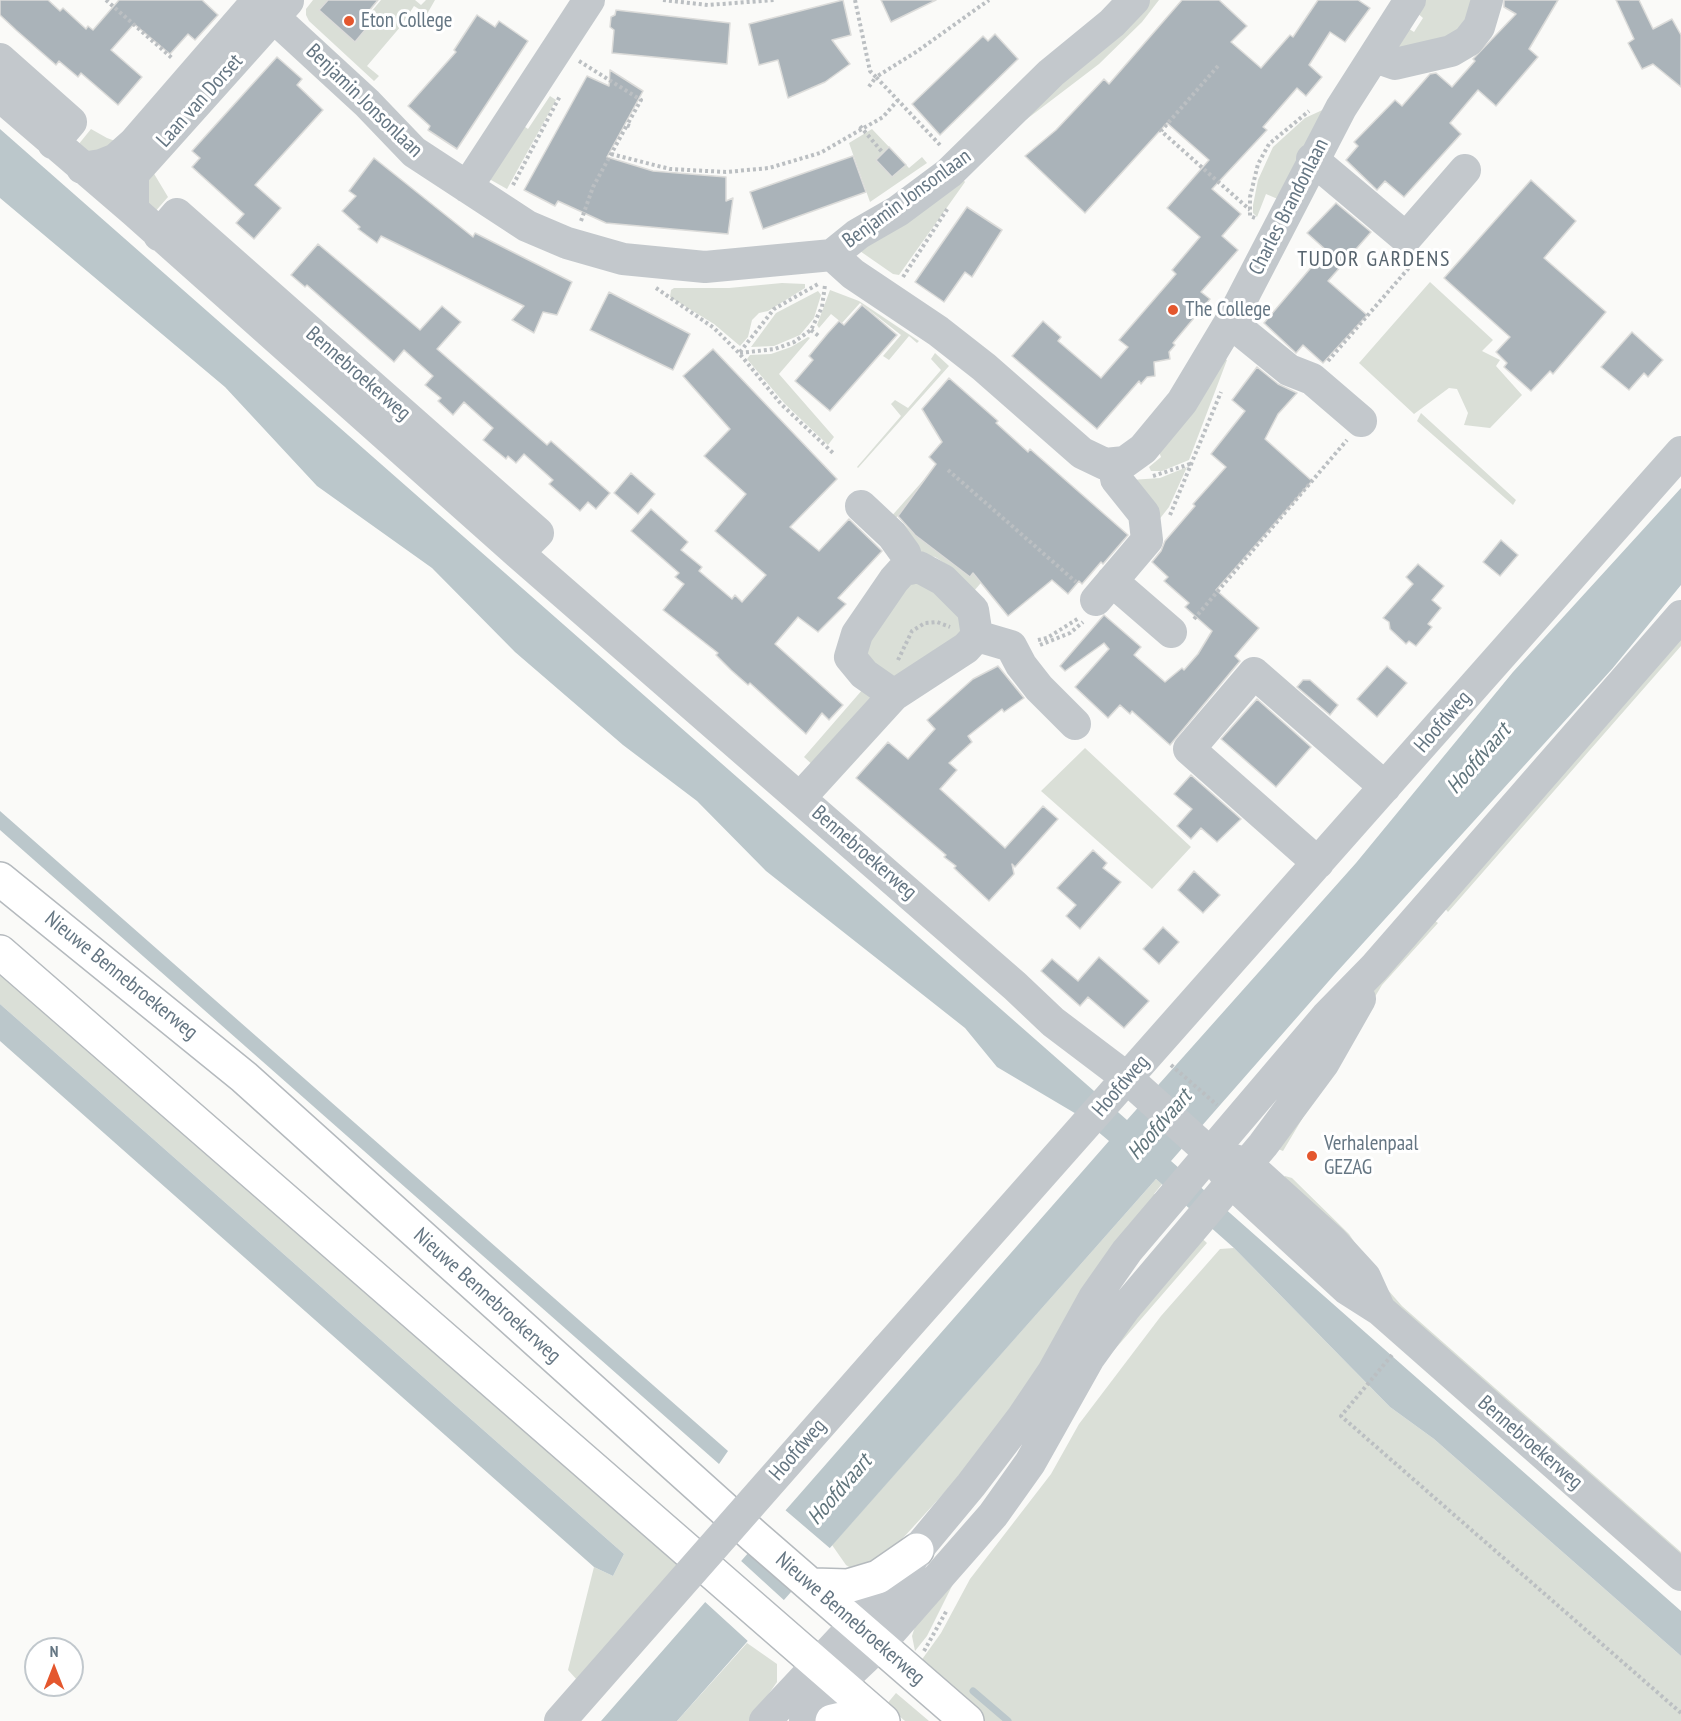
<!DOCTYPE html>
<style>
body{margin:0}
#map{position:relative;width:1681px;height:1721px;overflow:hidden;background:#fafaf8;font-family:"PT Sans Narrow",sans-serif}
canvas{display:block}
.north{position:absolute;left:24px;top:1637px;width:60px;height:60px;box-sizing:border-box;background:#fff;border:2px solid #c1c8cd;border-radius:50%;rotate:0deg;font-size:16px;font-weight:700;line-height:24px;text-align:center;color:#657683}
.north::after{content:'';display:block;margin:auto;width:21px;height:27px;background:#e4572e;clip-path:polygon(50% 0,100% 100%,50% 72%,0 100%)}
</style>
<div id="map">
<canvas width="1681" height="1721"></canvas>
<div class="north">N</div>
</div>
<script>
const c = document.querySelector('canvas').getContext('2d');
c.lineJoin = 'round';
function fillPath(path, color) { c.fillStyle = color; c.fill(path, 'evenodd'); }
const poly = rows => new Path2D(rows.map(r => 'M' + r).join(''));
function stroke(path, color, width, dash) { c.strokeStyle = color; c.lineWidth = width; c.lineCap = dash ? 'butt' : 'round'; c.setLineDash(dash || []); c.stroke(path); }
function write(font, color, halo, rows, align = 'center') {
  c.font = font + ' "PT Sans Narrow",sans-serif'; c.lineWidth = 6; c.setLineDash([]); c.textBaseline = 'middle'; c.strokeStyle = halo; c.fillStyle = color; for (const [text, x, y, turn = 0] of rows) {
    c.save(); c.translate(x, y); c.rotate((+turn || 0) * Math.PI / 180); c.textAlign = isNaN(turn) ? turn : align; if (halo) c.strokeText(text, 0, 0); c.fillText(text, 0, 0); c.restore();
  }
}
fillPath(poly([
 [313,0,328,0,320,10,355,41,370,24,366,18,381,0,415,0,421,5,426,0,435,0,427,14,414,6,401,26,367,66,379,76,374,81,309,21,306,15,306,9],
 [1147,0,1159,0,1142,22,1099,64,1019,125],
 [1424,0,1479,0,1469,29,1395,55,1406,27,1414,32,1423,18,1416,12],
 [550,96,556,100,507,189,484,176,521,124,528,129],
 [1329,107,1280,200,1266,194,1257,217,1253,213,1253,205,1258,180,1273,147,1305,118],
 [91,129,107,138,126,145,90,154,78,145],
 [872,129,909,168,922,157,927,163,870,202,849,143],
 [150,167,168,197,153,214,143,202],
 [960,176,965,182,899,275,893,274,857,249],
 [1430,282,1493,340,1482,351,1500,360,1496,366,1522,395,1490,428,1464,425,1468,413,1457,389,1449,388,1414,414,1359,363],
 [782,283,805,284,805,288,768,311,759,313,752,320,748,337,740,346,714,324,670,297,671,290,674,288,729,288],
 [830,290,859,301,919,341,917,343,909,336,889,360,883,356,901,335,860,303,842,323,831,314,819,328,817,325],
 [818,291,821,295,814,318,800,335,774,346,751,347,776,313],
 [808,337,810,338,779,374,834,437,828,445,785,404,747,359,750,355,771,354,791,347],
 [935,353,949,366,858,468,857,467,901,416,891,404,895,400,908,408,941,370,931,359],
 [1221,357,1227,360,1189,460,1162,471,1151,471,1149,467,1161,457,1157,447],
 [1421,413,1516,500,1513,505,1417,421],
 [1187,467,1169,507,1158,521,1131,480,1160,478],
 [928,475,951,506,922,484,896,518,933,549,979,565,1020,537,974,591,949,566,935,557,913,552,889,519],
 [912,576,922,579,967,620,963,637,890,681,865,653,875,629],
 [1681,632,1681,646,1448,912,1441,904],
 [863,689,874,701,817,769,804,757],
 [1085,748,1191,847,1152,889,1041,791],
 [1429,916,1438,923,1382,985,1283,1151,1273,1147,1387,969],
 [0,959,684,1562,578,1681,568,1670,594,1567,613,1576,624,1554,0,1004],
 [1285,1176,1292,1178,1349,1234,1381,1282,1402,1306,1681,1552,1681,1563,1441,1352,1279,1183],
 [1156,1179,1162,1184,1154,1194,1158,1196,1009,1422,871,1573,858,1573,846,1565,832,1545],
 [1195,1232,1207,1243,1109,1356,955,1580,927,1636,915,1651,912,1636,919,1614,1076,1393],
 [1234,1248,1390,1407,1434,1439,1681,1656,1681,1721,982,1721,918,1665,941,1633,970,1579,1051,1474,1079,1424,1161,1316,1220,1249],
 [747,1643,777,1664,777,1682,750,1721,677,1721],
 [896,1693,929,1721,905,1721,886,1705]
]), '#dadfd7');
fillPath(poly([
 [0,129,1127,1120,1356,863,1513,672,1681,488,1681,585,1612,669,1335,974,1171,1161,1681,1611,1681,1656,1434,1439,1390,1407,1234,1248,1156,1179,677,1721,601,1721,1109,1141,1078,1115,997,1067,965,1028,766,871,697,801,623,745,515,652,432,568,317,486,225,387,0,198],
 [0,811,728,1451,719,1464,0,830],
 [0,1004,624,1554,613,1576,594,1567,0,1041]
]), '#bbc7cb');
fillPath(poly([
 [784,1509,832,1550,794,1593,747,1552],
 [740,1560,786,1602,750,1643,704,1601]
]), '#fafaf8');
stroke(poly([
 [973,1691,1008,1721]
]), '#bbc7cb', 7);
const building = poly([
 [0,0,48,0,60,11,63,8,86,29,88,26,93,30,119,0,202,0,218,15,195,40,188,34,170,54,134,24,111,50,142,77,118,105,81,73,78,77,59,61,56,65,16,30,0,15,0,0],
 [328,0,378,0,363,18,370,24,355,42,319,10,328,0],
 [843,0,851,35,832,40,850,64,825,82,788,98,778,60,759,65,749,24,843,0],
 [881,0,936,0,891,22,881,0],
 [1182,0,1219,0,1247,26,1231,42,1261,68,1290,35,1293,37,1318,0,1358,0,1370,8,1345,42,1330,32,1309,65,1322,77,1306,96,1297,88,1263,127,1267,130,1212,189,1241,214,1222,236,1238,250,1201,292,1210,299,1173,343,1175,345,1169,352,1170,359,1154,362,1155,376,1147,377,1141,384,1139,381,1097,429,1012,356,1043,321,1061,337,1058,341,1101,378,1128,347,1119,340,1176,274,1172,270,1200,237,1167,208,1209,160,1167,123,1085,213,1025,156,1056,130,1104,79,1109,84,1182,0],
 [1504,0,1558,0,1529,49,1538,57,1496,106,1478,90,1450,123,1461,134,1404,197,1385,181,1377,190,1346,160,1358,146,1354,142,1395,100,1402,106,1430,74,1436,73,1452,87,1475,61,1473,59,1516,14,1504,7,1504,0],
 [1616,0,1639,0,1653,29,1672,19,1681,35,1681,87,1653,64,1642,69,1628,43,1634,39,1616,0],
 [616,10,730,23,727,64,612,53,614,30,610,27,611,17,615,15,616,10],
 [477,15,495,27,499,21,528,41,457,149,428,130,430,126,408,106,456,52,454,50,477,15],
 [995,34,1018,59,940,135,912,104,983,36,988,41,995,34],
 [277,57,302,79,297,85,323,110,255,185,281,208,254,239,236,223,244,214,192,167,200,158,192,151,277,57],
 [610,70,643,91,607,157,653,171,726,177,726,201,733,198,728,234,606,223,558,201,555,206,524,190,587,76,609,86,610,70],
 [889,147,906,165,892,177,876,160,889,147],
 [853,156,866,192,763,229,750,192,853,156],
 [374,158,473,237,475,233,572,282,557,315,543,312,534,333,512,320,524,306,381,236,377,243,358,229,360,227,342,211,356,196,349,191,374,158],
 [1531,180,1576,221,1544,258,1606,312,1553,374,1550,371,1531,391,1504,367,1507,363,1496,352,1510,337,1444,278,1531,180],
 [1336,203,1371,232,1328,281,1367,315,1323,363,1303,345,1296,353,1264,323,1326,250,1307,233,1336,203],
 [967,207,1002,230,972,277,965,272,944,302,915,282,967,207],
 [318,244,420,330,442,306,461,322,437,349,547,445,551,441,610,493,596,509,588,502,580,511,549,484,553,480,524,454,516,463,508,456,506,459,483,440,493,428,464,402,453,415,438,401,441,398,425,385,433,376,404,350,394,362,307,285,305,287,291,275,318,244],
 [609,292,690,334,673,370,590,330,609,292],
 [862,305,897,335,830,411,795,381,813,360,809,356,828,333,839,321,844,325,862,305],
 [1632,332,1663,360,1648,377,1644,373,1629,390,1601,367,1632,332],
 [713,349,837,479,790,527,819,551,849,519,882,551,838,598,846,604,818,632,798,617,775,644,843,705,829,720,822,713,806,734,750,683,748,685,731,670,716,655,718,653,663,610,684,584,675,577,679,573,631,531,651,509,688,542,681,550,702,567,699,571,732,599,735,595,742,602,766,575,715,531,746,494,704,456,730,429,683,376,713,349],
 [1257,367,1278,384,1297,393,1278,414,1265,439,1312,481,1216,590,1259,628,1235,656,1240,661,1170,745,1132,711,1130,714,1120,705,1108,718,1075,687,1109,649,1104,643,1065,671,1060,666,1104,615,1141,647,1134,655,1165,682,1182,668,1184,670,1198,654,1212,631,1185,607,1189,603,1164,581,1168,577,1152,562,1161,551,1165,541,1195,506,1193,504,1226,467,1211,454,1245,411,1232,400,1257,367],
 [949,378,998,421,996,423,1028,452,1030,449,1128,535,1103,564,1101,562,1082,584,1079,581,1068,594,1052,580,1008,616,973,573,970,577,915,535,898,516,936,464,929,457,942,442,922,409,949,378],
 [631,473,655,494,638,514,614,493,631,473],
 [1501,540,1518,555,1500,576,1483,562,1501,540],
 [1418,564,1444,586,1432,600,1441,608,1428,624,1432,627,1416,646,1409,641,1406,644,1390,629,1389,622,1383,618,1413,584,1406,577,1418,564],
 [998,666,1024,698,1004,712,1002,709,968,736,972,742,949,763,957,770,940,789,1005,848,1043,806,1058,819,1015,867,1012,864,1014,874,989,901,954,868,956,866,944,857,946,855,856,778,888,742,908,759,935,729,927,720,973,679,998,666],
 [1387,666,1407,683,1377,717,1357,699,1387,666],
 [1303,680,1310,680,1338,705,1330,715,1297,687,1303,680],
 [1257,699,1311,747,1276,787,1221,739,1257,699],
 [1191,775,1241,819,1217,842,1201,828,1191,839,1177,826,1192,809,1174,794,1191,775],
 [1093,850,1107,863,1103,868,1121,882,1080,929,1066,916,1076,905,1057,888,1093,850],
 [1194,871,1220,895,1203,913,1178,890,1194,871],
 [1163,927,1179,942,1159,964,1143,949,1163,927],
 [1099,957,1149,1001,1124,1028,1088,997,1080,1006,1041,971,1052,959,1078,981,1099,957]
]);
fillPath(building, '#aab3b9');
stroke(building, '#dcdcda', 1.5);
const major = poly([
 [0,879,244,1077,754,1536,967,1721],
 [0,952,883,1721],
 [813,1585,848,1586,878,1577,917,1550],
 [832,1721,872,1712]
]);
stroke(major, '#b5babe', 36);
stroke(poly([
 [106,0,173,59],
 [663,0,708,5,775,0],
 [855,0,870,71,876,77,868,88],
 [579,61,641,100,627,125,632,127],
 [1218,66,1161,131,1250,210],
 [860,126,883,153],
 [940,145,876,77,916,52,989,0],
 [611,154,670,169,726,172,769,168,820,153,883,117,898,100],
 [513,185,560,96],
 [1255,218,1250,216,1250,197,1258,164,1269,144,1309,111],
 [581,221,593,187,627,125],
 [903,277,948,208],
 [656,288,714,328,739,353,781,404,833,453],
 [811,330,820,337],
 [740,352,774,309,818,284],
 [740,353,775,349,794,342,811,330,822,307,825,285],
 [1328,361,1414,262],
 [948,470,1076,582],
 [1153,476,1193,463],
 [1170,515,1221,392],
 [1194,619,1347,440],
 [1038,640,1047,638,1079,618],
 [1040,645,1070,633,1083,622],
 [898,660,912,631,925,623,937,622,950,627],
 [1171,1065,1217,1105],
 [1392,1355,1341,1416,1681,1713],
 [924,1651,947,1610]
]), '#bbbfc2', 4, [3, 3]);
stroke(poly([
 [255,0,367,103,414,152,527,226,567,243,623,259,705,267,832,255,858,234,898,211,949,173,1051,73,1112,23,1134,0],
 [1375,57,1395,64,1451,51,1468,41,1479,27,1487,0],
 [0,59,71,122,53,143],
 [0,96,133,210,518,553,1015,986,1053,1022,1127,1078,1210,1153,1231,1182,1347,1289,1380,1310,1681,1575],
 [1312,159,1406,238,1465,170],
 [82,168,101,165,116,159,134,143,258,0],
 [467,187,589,0],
 [133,210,133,174,288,1],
 [159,235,177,214,538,533,518,553],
 [832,255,853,274,938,331,984,367,1082,453,1105,464,1125,462,1143,449,1182,402,1230,322,1341,108,1410,0],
 [1230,322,1289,370,1312,379,1361,421],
 [861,506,892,535,905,553,910,569],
 [1112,581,1171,632],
 [1096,600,1147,540,1144,514,1116,479,1115,464],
 [977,636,1011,646,1021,665,1039,688,1075,724],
 [800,798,894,695,966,648,977,636,973,610,943,580,919,567,903,570,894,580,857,634,850,657,864,674,894,695],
 [1318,863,1189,749,1254,673,1385,787],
 [1228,1158,1247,1164,1332,1241,1365,1277,1380,1310],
 [887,1349,1681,452],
 [765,1721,905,1571,917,1550,971,1485,1022,1418,1053,1372,1094,1298,1127,1251,1326,1017,1374,968,1681,616],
 [805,1721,840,1682,879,1645,993,1515,1030,1463,1089,1358,1125,1308,1263,1145,1323,1064,1360,999]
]), '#c3c8cc', 32);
stroke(major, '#fff', 33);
stroke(poly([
 [560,1721,887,1349]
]), '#c3c8cc', 32);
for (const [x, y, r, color] of [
 [349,21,6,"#e4572e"],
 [1173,310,6,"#e4572e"],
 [1312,1156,6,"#e4572e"]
]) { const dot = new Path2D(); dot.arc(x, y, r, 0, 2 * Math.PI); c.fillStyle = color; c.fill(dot); stroke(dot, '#fff', 2); }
write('21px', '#657683', '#fff', [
 ["Eton College",361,21],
 ["The College",1185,310],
 ["Verhalenpaal",1324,1144],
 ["GEZAG",1324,1168]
], 'left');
write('21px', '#657683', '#fff', [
 ["Laan van Dorset",200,101,-48],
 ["Benjamin Jonsonlaan",364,101,44],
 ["Benjamin Jonsonlaan",907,199,-36],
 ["Charles Brandonlaan",1289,207,-63],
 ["Bennebroekerweg",358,374,41],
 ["Hoofdweg",1443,722,-49],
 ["Bennebroekerweg",864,853,41],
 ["Nieuwe Bennebroekerweg",121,976,39],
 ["Hoofdweg",1121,1086,-49],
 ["Nieuwe Bennebroekerweg",487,1296,42],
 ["Bennebroekerweg",1530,1443,41],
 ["Hoofdweg",798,1450,-49],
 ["Nieuwe Bennebroekerweg",850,1619,41]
]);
c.letterSpacing = '1.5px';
write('22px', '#57646e', '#fff', [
 ["TUDOR GARDENS",1374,260]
]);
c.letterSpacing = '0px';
write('italic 22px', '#60757c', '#fff', [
 ["Hoofdvaart",1479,759,-49],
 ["Hoofdvaart",1160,1125,-49],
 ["Hoofdvaart",840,1490,-49]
]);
</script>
